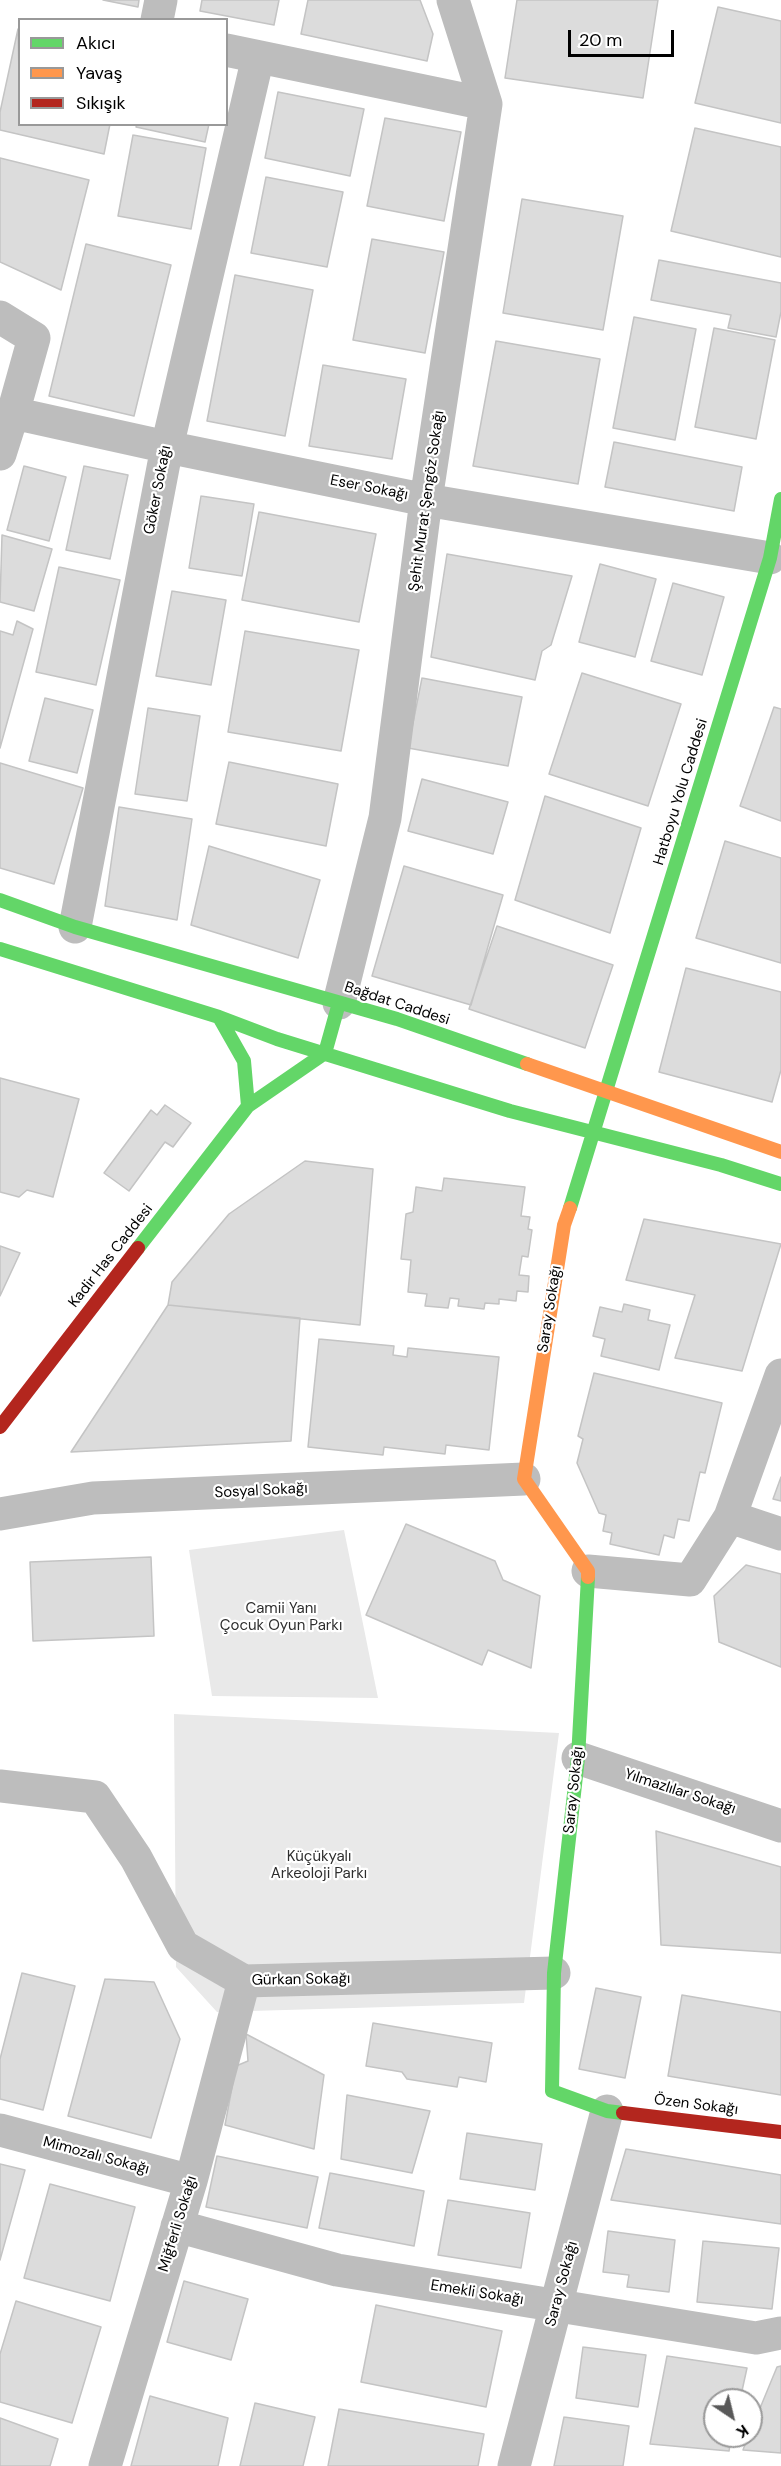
<!DOCTYPE html>
<meta charset="utf-8">
<style>
body{margin:0}
#map{position:relative;width:781px;height:2466px;overflow:hidden;background:#fff;font-family:"DM Sans",sans-serif}
canvas{display:block}
.legend{position:absolute;left:18px;top:18px;width:210px;height:108px;box-sizing:border-box;background:#fff;border:2px solid #999;margin:0;padding:8px 10px;list-style:none;font-size:18px;color:#000}
.legend li{display:flex;align-items:center;gap:12px;height:30px}
.legend b{width:30px;border:2px solid #999}
.north{position:absolute;left:703px;top:2388px;width:60px;height:60px;box-sizing:border-box;background:#fff;border:2px solid #999;border-radius:50%;rotate:145deg;font-size:16px;font-weight:700;line-height:24px;text-align:center;color:#000}
.north::after{content:'';display:block;margin:auto;width:21px;height:27px;background:#595959;clip-path:polygon(50% 0,100% 100%,50% 72%,0 100%)}
.scale{position:absolute;left:568px;top:30px;width:106px;height:27px;box-sizing:border-box;border:3px solid #000;border-top:0;padding-left:8px;font-size:18px;line-height:21px;white-space:nowrap;color:#000;-webkit-text-stroke:4px #fff;paint-order:stroke}
</style>
<div id="map">
<canvas width="781" height="2466"></canvas>
<ul class="legend">
<li><b style="height:8px;background:#63d668"></b>Akıcı</li>
<li><b style="height:8px;background:#ff974d"></b>Yavaş</li>
<li><b style="height:8px;background:#b3261e"></b>Sıkışık</li>
</ul>
<div class="north">K</div>
<div class="scale">20 m</div>
</div>
<script>
const c = document.querySelector('canvas').getContext('2d');
c.lineJoin = 'round';
function fillPath(path, color) { c.fillStyle = color; c.fill(path, 'evenodd'); }
const poly = rows => new Path2D(rows.map(r => 'M' + r).join(''));
function stroke(path, color, width, dash) { c.strokeStyle = color; c.lineWidth = width; c.lineCap = dash ? 'butt' : 'round'; c.setLineDash(dash || []); c.stroke(path); }
function write(font, color, halo, rows, align = 'center') {
  c.font = font + ' "DM Sans",sans-serif'; c.lineWidth = 4.5; c.setLineDash([]); c.textBaseline = 'middle'; c.strokeStyle = halo; c.fillStyle = color; for (const [text, x, y, turn = 0] of rows) {
    c.save(); c.translate(x, y); c.rotate((+turn || 0) * Math.PI / 180); c.textAlign = isNaN(turn) ? turn : align; if (halo) c.strokeText(text, 0, 0); c.fillText(text, 0, 0); c.restore();
  }
}
fillPath(poly([
 [344,1530,378,1698,212,1696,189,1550],
 [174,1714,559,1733,524,2003,217,2012,176,1967]
]), '#e9e9e9');
const building = poly([
 [103,0,139,0,138,7,103,0],
 [202,0,279,0,274,25,200,11,202,0],
 [308,0,420,0,433,34,427,61,301,34,308,0],
 [517,0,658,0,643,98,505,78,517,0],
 [718,7,781,21,781,123,695,103,718,7],
 [18,29,20,124,110,124,104,154,0,130,0,112,18,29],
 [278,92,364,109,350,176,265,158,278,92],
 [385,118,461,132,444,221,367,206,385,118],
 [137,124,209,124,205,142,136,127,137,124],
 [695,128,781,147,781,257,671,231,695,128],
 [133,135,206,148,191,229,118,216,133,135],
 [0,158,89,180,61,290,0,262,0,158],
 [266,177,343,192,327,267,251,253,266,177],
 [522,199,623,216,603,330,503,313,522,199],
 [372,239,444,252,425,353,353,340,372,239],
 [86,244,171,265,134,416,49,396,86,244],
 [659,260,781,283,781,312,776,337,728,328,731,315,651,300,659,260],
 [235,275,313,290,285,436,207,421,235,275],
 [634,317,696,329,675,440,613,428,634,317],
 [714,328,775,340,756,439,695,427,714,328],
 [496,341,600,359,578,484,473,466,496,341],
 [323,365,406,379,392,459,309,446,323,365],
 [614,442,742,467,734,511,605,487,614,442],
 [24,466,66,477,49,541,7,530,24,466],
 [84,466,128,475,110,559,66,550,84,466],
 [201,496,254,504,242,576,189,568,201,496],
 [259,512,376,534,359,622,242,600,259,512],
 [2,535,52,549,34,611,0,602,2,535],
 [447,554,572,576,551,645,542,651,535,680,431,657,447,554],
 [600,564,656,579,635,657,579,642,600,564],
 [59,567,120,580,96,685,36,672,59,567],
 [673,583,724,597,702,675,651,661,673,583],
 [172,591,226,600,211,685,156,676,172,591],
 [17,621,33,629,0,748,0,631,13,635,17,621],
 [245,631,359,650,341,751,228,732,245,631],
 [582,673,681,704,648,806,549,774,582,673],
 [422,678,522,697,508,766,408,748,422,678],
 [45,698,93,710,77,773,29,761,45,698],
 [774,707,781,709,781,821,740,806,774,707],
 [148,708,200,716,187,801,135,794,148,708],
 [229,762,338,784,326,846,216,824,229,762],
 [0,763,83,788,54,884,0,868,0,763],
 [422,779,508,802,493,854,408,831,422,779],
 [545,796,641,828,610,933,515,900,545,796],
 [119,807,192,819,177,920,105,906,119,807],
 [725,841,781,858,781,963,696,938,725,841],
 [209,846,320,880,298,958,191,925,209,846],
 [404,866,503,895,471,1005,372,976,404,866],
 [497,926,613,965,585,1048,469,1009,497,926],
 [686,968,781,992,781,1070,772,1102,659,1072,686,968],
 [0,1078,79,1099,53,1197,27,1190,19,1197,0,1192,0,1078],
 [165,1105,191,1123,173,1147,165,1142,129,1191,104,1173,151,1110,157,1115,165,1105],
 [305,1161,373,1169,360,1325,168,1305,172,1282,229,1214,305,1161],
 [444,1178,525,1187,521,1216,530,1217,528,1229,532,1230,528,1257,522,1256,519,1275,529,1276,528,1292,517,1291,516,1301,499,1299,499,1304,485,1303,484,1309,458,1306,459,1299,450,1298,448,1308,425,1306,427,1294,408,1292,411,1260,401,1259,406,1214,413,1212,416,1187,442,1191,444,1178],
 [644,1219,781,1244,742,1371,675,1358,695,1295,626,1280,644,1219],
 [0,1246,20,1253,0,1296,0,1246],
 [624,1304,650,1310,648,1320,670,1325,659,1370,601,1356,605,1339,593,1336,600,1307,622,1312,624,1304],
 [168,1305,300,1318,291,1441,71,1452,168,1305],
 [319,1339,394,1346,393,1355,407,1357,408,1348,499,1357,489,1450,446,1445,445,1454,384,1447,383,1455,308,1447,319,1339],
 [594,1373,722,1403,705,1473,700,1472,689,1521,678,1519,674,1538,664,1535,659,1555,610,1544,612,1533,603,1531,606,1515,599,1513,577,1463,583,1439,578,1436,594,1373],
 [781,1477,781,1501,773,1499,781,1477],
 [406,1524,495,1561,503,1580,540,1596,531,1668,488,1650,482,1665,366,1615,406,1524],
 [151,1557,154,1636,33,1641,30,1562,151,1557],
 [746,1565,781,1574,781,1667,719,1642,714,1596,746,1565],
 [656,1831,781,1867,781,1953,661,1945,656,1831],
 [22,1973,75,1986,43,2110,0,2099,0,2059,22,1973],
 [105,1979,154,1982,180,2039,151,2138,68,2116,105,1979],
 [596,1988,641,1997,625,2078,579,2069,596,1988],
 [682,1995,781,2012,781,2095,668,2076,682,1995],
 [373,2023,492,2043,486,2082,459,2077,457,2087,407,2079,402,2072,366,2066,373,2023],
 [246,2034,324,2075,314,2149,225,2125,236,2066,248,2061,246,2034],
 [347,2095,430,2111,412,2173,341,2159,347,2095],
 [467,2133,542,2144,535,2190,460,2179,467,2133],
 [626,2149,781,2175,781,2224,611,2200,626,2149],
 [217,2156,318,2177,307,2228,206,2207,217,2156],
 [0,2164,25,2170,0,2260,0,2164],
 [330,2173,424,2191,414,2246,319,2228,330,2173],
 [50,2184,135,2207,110,2301,24,2278,50,2184],
 [448,2200,530,2213,521,2268,438,2255,448,2200],
 [608,2231,675,2240,669,2292,627,2287,629,2275,603,2272,608,2231],
 [703,2241,779,2248,772,2309,697,2302,703,2241],
 [184,2281,248,2299,231,2360,167,2342,184,2281],
 [16,2301,101,2327,72,2423,0,2402,0,2354,16,2301],
 [376,2305,502,2331,486,2407,361,2382,376,2305],
 [583,2347,646,2355,638,2407,576,2398,583,2347],
 [667,2356,747,2368,740,2400,715,2400,715,2436,732,2436,729,2451,650,2444,667,2356],
 [781,2366,781,2453,743,2450,748,2436,751,2436,751,2430,777,2367,781,2366],
 [150,2396,228,2418,218,2466,131,2466,150,2396],
 [255,2403,315,2417,303,2466,240,2466,255,2403],
 [339,2409,484,2434,478,2466,328,2466,339,2409],
 [564,2417,629,2426,623,2466,554,2466,564,2417],
 [0,2418,58,2439,50,2466,0,2466,0,2418]
]);
fillPath(building, '#dcdcdc');
stroke(building, '#c4c4c4', 1.5);
stroke(poly([
 [157,20,161,0],
 [226,50,486,104],
 [0,317,34,338,13,413],
 [0,454,13,413,167,447,426,500,770,558],
 [75,927,167,447,258,57],
 [339,1003,385,818,426,500,486,104,453,0],
 [0,1514,93,1498,524,1479],
 [730,1517,781,1375],
 [588,1571,690,1580,730,1517,781,1534],
 [578,1758,781,1826],
 [0,1786,95,1797,136,1858,183,1946,244,1981,554,1973],
 [0,2130,191,2181],
 [177,2226,337,2270,756,2338,781,2333],
 [105,2466,191,2181,244,1981],
 [514,2466,607,2111]
]), '#bdbdbd', 33);
stroke(poly([
 [0,900,75,927,397,1019,527,1064],
 [0,949,219,1017,277,1039,510,1111,721,1165,781,1184],
 [219,1017,244,1061,248,1106,325,1053,339,1003],
 [570,1208,770,558,781,499],
 [138,1248,248,1106],
 [588,1577,578,1758,554,1973,552,2091,607,2111,623,2113]
]), '#63d668', 14);
stroke(poly([
 [527,1064,781,1152],
 [570,1208,564,1225,524,1479,588,1571,588,1577]
]), '#ff974d', 14);
stroke(poly([
 [0,1427,138,1248],
 [623,2113,781,2132]
]), '#b3261e', 14);
write('15px', '#000', '#fff', [
 ["Eser Sokağı",369,488,11],
 ["Göker Sokağı",158,490,-79],
 ["Şehit Murat Şengöz Sokağı",427,501,-82],
 ["Hatboyu Yolu Caddesi",681,792,-73],
 ["Bağdat Caddesi",397,1004,18],
 ["Kadir Has Caddesi",111,1256,-52],
 ["Saray Sokağı",550,1309,-81],
 ["Sosyal Sokağı",261,1491,-3],
 ["Saray Sokağı",574,1790,-84],
 ["Yılmazlılar Sokağı",680,1792,18],
 ["Gürkan Sokağı",301,1980,-1],
 ["Özen Sokağı",696,2105,7],
 ["Mimozalı Sokağı",96,2156,15],
 ["Miğferli Sokağı",178,2224,-73],
 ["Saray Sokağı",562,2284,-75],
 ["Emekli Sokağı",477,2293,9]
]);
write('15px', '#2e2e2e', '#fff', [
 ["Camii Yanı",281,1609],
 ["Çocuk Oyun Parkı",281,1626],
 ["Küçükyalı",319,1857],
 ["Arkeoloji Parkı",319,1874]
]);
</script>
